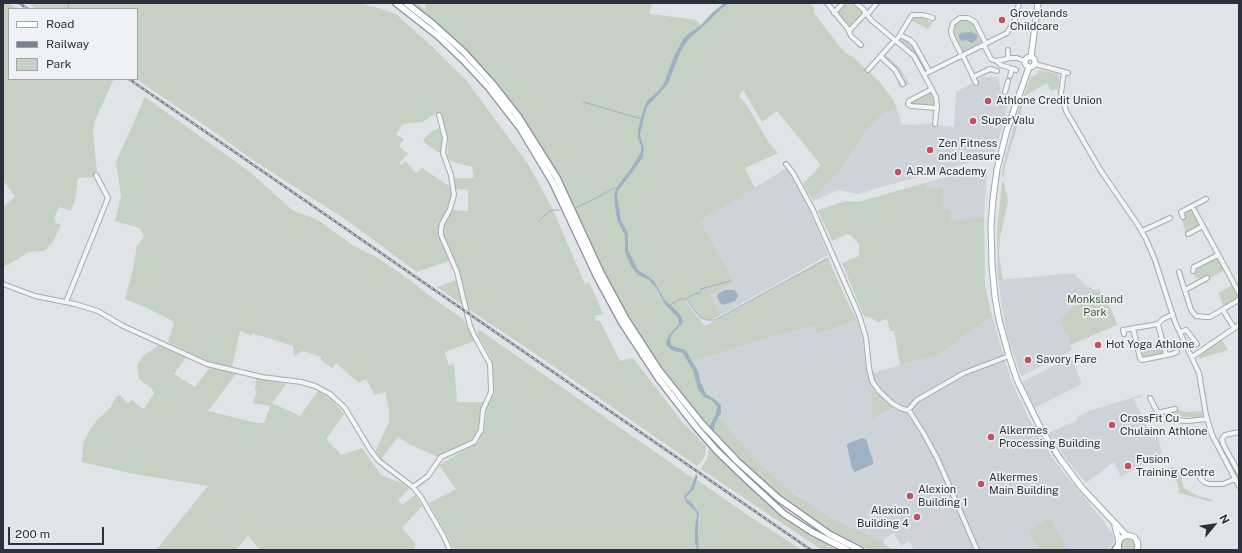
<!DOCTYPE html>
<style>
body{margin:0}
#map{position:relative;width:1242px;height:553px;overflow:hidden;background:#e0e3e7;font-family:"Public Sans",sans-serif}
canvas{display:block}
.frame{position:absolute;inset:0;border:4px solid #2a313d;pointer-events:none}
.legend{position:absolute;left:8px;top:8px;width:130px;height:72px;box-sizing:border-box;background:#eff2f5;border:1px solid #a0a5ab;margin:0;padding:5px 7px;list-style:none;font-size:12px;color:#2a313d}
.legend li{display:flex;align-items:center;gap:8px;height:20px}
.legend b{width:20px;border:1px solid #a0a5ab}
.north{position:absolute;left:1194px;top:505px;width:40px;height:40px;-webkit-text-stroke:3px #eff2f5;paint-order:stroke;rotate:61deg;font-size:11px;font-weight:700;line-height:16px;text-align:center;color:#2a313d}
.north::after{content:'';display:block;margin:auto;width:14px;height:18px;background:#2a313d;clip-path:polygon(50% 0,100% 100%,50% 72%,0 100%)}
.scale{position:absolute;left:8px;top:527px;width:96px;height:18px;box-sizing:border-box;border:2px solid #2a313d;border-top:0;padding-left:5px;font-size:12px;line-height:14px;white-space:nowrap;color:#2a313d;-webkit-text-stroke:3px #eff2f5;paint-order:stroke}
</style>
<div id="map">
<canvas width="1242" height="553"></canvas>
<div class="frame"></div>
<ul class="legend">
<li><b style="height:5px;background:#fff"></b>Road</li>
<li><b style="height:5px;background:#7b828f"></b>Railway</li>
<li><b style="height:11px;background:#c5d1c2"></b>Park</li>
</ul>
<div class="north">N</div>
<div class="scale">200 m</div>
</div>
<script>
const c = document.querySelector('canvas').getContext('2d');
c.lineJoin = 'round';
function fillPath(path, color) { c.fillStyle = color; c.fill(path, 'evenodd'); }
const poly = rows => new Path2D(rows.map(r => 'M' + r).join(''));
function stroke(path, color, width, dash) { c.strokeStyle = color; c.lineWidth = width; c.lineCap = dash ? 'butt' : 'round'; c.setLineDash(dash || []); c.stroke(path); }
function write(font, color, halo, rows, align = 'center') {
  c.font = font + ' "Public Sans",sans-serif'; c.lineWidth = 3.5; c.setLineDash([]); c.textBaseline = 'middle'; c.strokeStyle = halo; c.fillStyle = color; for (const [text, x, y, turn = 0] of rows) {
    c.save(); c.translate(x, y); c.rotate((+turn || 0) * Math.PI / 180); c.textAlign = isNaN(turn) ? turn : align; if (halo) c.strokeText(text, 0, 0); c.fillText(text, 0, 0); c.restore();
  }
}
fillPath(poly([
 [983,77,998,77,1003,100,1009,101,993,160,991,162,979,161,971,162,857,194,839,190,813,201,812,199,838,173,865,132,884,113,893,109,897,109,902,125,930,124,954,127,956,92],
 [787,168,805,199,828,255,721,315,710,295,734,282,700,220],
 [974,171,987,172,984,216,951,221,943,210,940,189,938,187,927,190,925,183,962,172],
 [1074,273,1085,285,1097,291,1059,319,1065,332,1067,331,1070,338,1068,339,1072,349,1069,352,1021,376,1008,338,1002,307,998,280],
 [992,316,1010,378,1029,419,1041,440,1057,464,1102,519,1115,538,1112,545,1106,550,914,550,909,541,901,546,894,533,884,539,884,545,832,519,813,507,777,480,756,460,719,417,721,413,713,398,706,394,703,390,698,371,693,361,768,338,816,325,816,335,857,320,862,336,867,375,900,365,938,355],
 [1071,357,1082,384,1035,408,1023,383,1024,381],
 [1141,395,1141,397,1134,399,1151,435,1157,434,1162,453,1121,477,1114,462,1086,483,1068,461,1049,433,1078,420,1077,417,1092,410]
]), '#ced2d9');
fillPath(poly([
 [3,3,8,3,18,9,9,9,9,79,114,79,95,120,93,132,97,172,96,177,78,178,75,200,71,211,59,207,54,218,56,223,61,225,53,242,44,251,28,252,18,259,3,267,3,207,15,197,3,180],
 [28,3,359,3,378,8,396,14,429,44,466,80,528,164,553,210,585,284,589,282,603,314,594,316,596,321,600,321,620,361,633,358,682,422,706,446,705,456,701,462,697,466,533,352,468,309,461,278,442,231,445,220,451,210,468,211,468,190,455,189,453,178,474,178,472,167,447,160,448,148,447,137,440,113,435,114,422,122,403,124,396,134,404,139,399,146,408,154,399,163,401,165,405,161,416,173,422,168,449,186,452,191,452,200,439,231,442,242,449,261,417,272,345,219,253,160,209,128,136,79,137,9,37,9],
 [409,3,416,3,426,10,425,3,652,3,649,14,683,18,695,20,700,24,701,25,688,34,683,39,673,58,664,83,660,89,647,101,638,129,638,138,641,146,641,152,629,171,616,188,614,195,618,222,625,236,625,247,638,275,649,280,656,288,659,295,678,318,679,324,669,335,666,341,673,351,683,353,689,362,696,379,696,383,704,397,712,401,717,406,716,414,709,427,690,406,660,367,630,322,609,284,560,181,525,122,501,91],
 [730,3,809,3,814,7,814,13,840,47,847,54,853,57,878,80,892,98,897,109,893,109,884,113,865,132,838,173,812,199,803,184,821,165,777,111,762,122,743,90,739,96,746,104,770,144,778,153,745,168,755,188,700,220,734,282,710,295,721,315,711,320,701,318,696,312,686,299,684,299,705,326,828,258,846,299,857,320,815,335,816,325,768,338,693,361,686,350,673,346,671,344,670,339,672,334,682,324,683,321,680,314,664,299,654,281,648,276,638,270,633,261,628,250,628,233,621,220,617,195,644,149,640,136,647,107,668,84,680,53,688,40,708,22,720,10],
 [847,3,853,3,862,12,862,15,849,27,837,12,844,4,847,5],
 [918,16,928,18,928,22,930,22,932,20,934,20,928,29,911,20],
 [964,19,973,22,983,43,963,52,953,36,952,28,957,21],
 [900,37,911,43,916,49,926,70,930,65,931,69,926,72,924,70,913,53,899,40],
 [885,54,900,68,909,84,900,88,898,83,905,79,904,77,901,77,884,58,884,56],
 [1038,70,1058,74,1059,78,1058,89,1051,91,1047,83,1023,97,1021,114,1005,166,1004,177,1002,176,1003,166,1019,108,1023,97,1031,77,1039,73],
 [931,92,935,103,933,106,911,105,910,102],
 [145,97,250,172,292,210,318,220,354,246,376,257,410,280,427,294,463,319,474,341,445,352,449,366,454,364,457,402,484,402,477,432,471,440,438,457,411,445,398,437,381,459,375,452,389,422,389,411,385,392,375,395,366,379,359,383,336,363,332,368,321,360,321,357,303,351,294,356,293,346,252,333,252,336,240,331,232,367,207,361,168,342,174,324,169,319,145,307,125,299,133,269,137,246,144,237,140,228,115,221,121,196,116,162],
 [440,128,443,137,441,152,438,152,426,144,423,140,432,131],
 [1002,181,1004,182,1008,201,1000,238,999,255,1003,280,998,280,997,232],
 [925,183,927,190,938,187,943,188,943,210,950,210,951,221,984,216,985,286,992,316,938,355,900,365,894,331,890,331,887,319,878,322,869,317,864,316,842,263,859,256,859,244,852,236,847,234,832,241,818,210,846,201,858,202],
 [1190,209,1193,211,1194,213,1193,214,1194,217,1196,217,1200,225,1186,233,1180,215],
 [1217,257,1224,268,1223,271,1208,279,1207,276,1201,279,1198,277,1196,279,1193,272,1195,268],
 [457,280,464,304,463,305,437,287],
 [1233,285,1238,294,1238,298,1224,308,1218,293],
 [1099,288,1102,297,1112,311,1117,325,1070,345,1068,339,1070,338,1067,332,1065,332,1059,319,1097,291],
 [478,329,694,479,690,490,684,496,684,499,696,512,697,517,695,526,697,550,455,550,429,503,456,489,439,465,479,442,486,420,487,406,494,394,493,365,490,356,478,335],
 [1222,340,1228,350,1199,359,1200,354],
 [158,346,160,346,186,357,174,374,195,387,210,367,236,374,208,411,257,423,264,423,270,406,253,403,257,390,255,390,256,380,258,378,286,384,272,403,300,416,318,391,332,400,344,414,326,439,337,450,341,455,362,448,381,475,403,484,409,489,398,500,402,505,415,495,422,506,402,528,416,544,413,550,260,550,248,536,236,550,156,550,208,486,134,474,82,462,83,444,89,431,97,420,110,408,116,397,120,395,127,403,133,400,136,404,144,409,154,393,152,389,139,379,137,365,144,355],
 [1162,348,1163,353,1161,355,1143,357,1142,352],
 [872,392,877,394,892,407,872,419],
 [1177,409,1179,409,1179,411,1187,412,1202,411,1203,416,1202,419,1192,419,1192,417,1171,416,1171,419,1162,418,1159,414,1166,413,1167,416,1169,416,1169,412],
 [719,417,756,460,777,480,796,495,832,519,880,541,890,548,894,549,897,548,898,550,869,550,852,542,824,528,776,493,728,449,714,431,715,424],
 [709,449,788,520,836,550,822,550,701,469,707,459],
 [1168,467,1181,468,1181,476,1184,488,1196,495,1212,500,1212,502,1179,493,1178,484],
 [697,480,746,514,802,550,699,550,698,537,700,518,696,508,686,499,686,497,694,489],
 [1049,519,1051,520,1067,550,1040,550,1029,530],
 [1126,537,1132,538,1135,542,1134,550,1121,550,1120,547,1122,540]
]), '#c5d1c2');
fillPath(poly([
 [724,3,730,3,720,10,708,22,688,40,680,53,668,84,647,107,640,135,644,149,643,157,619,190,617,195,621,220,628,233,628,250,638,270,648,276,654,281,664,299,680,314,683,321,682,324,672,334,670,339,671,344,673,346,686,350,698,371,701,383,706,394,713,398,721,405,721,413,715,424,714,431,709,427,716,414,717,406,712,401,704,397,698,389,693,371,683,353,673,351,667,346,666,341,669,335,679,324,678,318,665,304,656,288,649,280,638,275,631,266,625,252,625,236,618,222,616,214,614,195,616,188,629,171,641,152,641,146,638,138,638,129,644,108,647,101,660,89,664,83,673,58,683,39,688,34,701,25,713,12],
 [970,32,974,33,977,35,977,39,973,42,971,43,967,40,962,41,959,38,959,35,961,33],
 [725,290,734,290,737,293,738,296,735,301,723,305,720,303,717,296,719,293],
 [862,438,866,439,873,461,873,464,855,472,852,468,847,446,847,444],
 [696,474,698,476,694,489,686,497,686,499,691,502,699,513,698,537,699,550,697,550,695,543,695,526,697,516,696,512,685,501,684,496,690,490]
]), '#9eb0c4');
stroke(poly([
 [68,9,69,3],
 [583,102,642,119],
 [577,207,591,201,614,188,616,188],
 [539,221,548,212,553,210,559,210],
 [687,298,695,294,700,293,701,289,730,281],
 [670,305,680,299,686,299,696,312,701,318,707,320,715,320,828,258]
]), '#9eb0c4', 1);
const minor = poly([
 [827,3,848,29,851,36,861,45],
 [856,3,863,9,871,20,914,56,936,97,937,106,935,124],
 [834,13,843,3],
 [867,15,877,3],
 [849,31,866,13],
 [900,35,910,40,914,44,928,69],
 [896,41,912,15,923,15,933,18],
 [984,45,991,59,996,61,1011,58,1017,58,1025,61],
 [960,52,952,36,951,30,953,23,960,18,968,18,975,22,986,44],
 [880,56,895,70,903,84],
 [963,56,976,83],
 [1008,58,1008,50],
 [997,61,1001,65,1016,70],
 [1035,64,1068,73],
 [868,70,895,40],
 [1064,72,1061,93,1066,111,1101,171,1138,225,1146,239,1155,260,1175,322,1199,373,1206,415,1212,435,1239,486],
 [925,74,1007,33,1015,20,1019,3],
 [1010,76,1012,69],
 [973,77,990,69,997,71],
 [932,89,909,101,908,104,911,106,937,108],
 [1005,92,1008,81],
 [786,164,793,173,813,210,859,315,866,338,869,368,872,381,879,391,892,403,900,408,907,410],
 [1192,206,1239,293],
 [1183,217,1181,212,1206,199],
 [1142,231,1170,218],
 [1188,234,1203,226],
 [1193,271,1194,267,1218,255],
 [1179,272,1191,310,1196,316,1205,317,1210,317,1237,301,1239,299],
 [3,284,35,296,75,304,98,311,123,326,207,364,262,377,301,382,315,386,330,394,345,408,371,451,379,461,413,487,421,497,443,535,450,550],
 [1185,290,1207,278],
 [66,302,108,198,96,175],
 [1223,310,1234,328],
 [1158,324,1166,355],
 [1133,328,1140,358,1142,360,1172,354,1177,352],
 [1180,332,1186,330,1187,331,1197,344],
 [1124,334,1123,330,1158,324,1163,319,1173,314],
 [1192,357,1239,325],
 [1150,398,1161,419,1188,421,1207,419],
 [910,408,917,400,964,373,1009,356],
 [910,412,924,434,938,460,977,550],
 [1157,413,1175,409],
 [1239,432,1225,435,1222,439,1223,444,1239,473],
 [1200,478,1204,482,1209,484,1223,484,1235,479],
 [413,487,428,476,441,457,474,442,481,430,483,410,491,392,491,389,490,364,475,337,470,326,457,272,441,235,441,229,442,224,450,209,454,195,451,175,443,153,445,138,439,115]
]);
const major = poly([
 '1025 62a5 5 0 1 1 10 0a5 5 0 1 1-10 0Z',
 [1031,57,1038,3],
 [1029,67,1007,130,997,169,993,199,991,225,992,265,995,297,999,320,1009,356,1017,380,1041,429,1061,460,1082,488,1126,535],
 [1115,526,1119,541],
 [1119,550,1118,546,1119,541,1121,538,1127,535,1134,537,1137,541,1138,546,1137,550]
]);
const highway = poly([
 [396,3,438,36,464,61,489,88,520,128,553,183,597,277,622,323,658,378,696,427,717,451,745,478,784,514,812,532,847,550],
 [406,3,433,24,464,52,492,83,518,116,557,178,601,273,626,319,659,370,702,424,737,461,778,498,829,534,860,550],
 [1115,550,1118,546]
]);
stroke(minor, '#a6aab1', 6);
stroke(major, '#a1a7b2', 7);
stroke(highway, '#89909d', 8);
stroke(minor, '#f2f4f6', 4);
stroke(major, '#fff', 5);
stroke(highway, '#fff', 5.5);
const rail = poly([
 [19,3,28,9],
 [129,79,811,550]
]);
stroke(rail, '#7b828f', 2.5);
stroke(rail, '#eff2f5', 1, [3]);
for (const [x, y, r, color] of [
 [1002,20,4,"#c05160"],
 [988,101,4,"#c05160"],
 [973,121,4,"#c05160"],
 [930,150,4,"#c05160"],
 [898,172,4,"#c05160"],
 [1098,345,4,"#c05160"],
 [1028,360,4,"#c05160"],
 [1112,425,4,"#c05160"],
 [991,437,4,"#c05160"],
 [1128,466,4,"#c05160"],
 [981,484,4,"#c05160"],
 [910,496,4,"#c05160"],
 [917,517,4,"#c05160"]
]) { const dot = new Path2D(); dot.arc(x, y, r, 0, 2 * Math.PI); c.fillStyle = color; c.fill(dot); stroke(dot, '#eff2f5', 1.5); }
write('11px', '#2a313d', '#eff2f5', [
 ["Grovelands",1010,14],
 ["Childcare",1010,27],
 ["Athlone Credit Union",996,101],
 ["SuperValu",981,121],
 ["Zen Fitness",938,144],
 ["and Leasure",938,157],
 ["A.R.M Academy",906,172],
 ["Hot Yoga Athlone",1106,345],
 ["Savory Fare",1036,360],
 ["CrossFit Cu",1120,419],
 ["Chulainn Athlone",1120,432],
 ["Alkermes",999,431],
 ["Processing Building",999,444],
 ["Fusion",1136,460],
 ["Training Centre",1136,473],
 ["Alkermes",989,478],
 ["Main Building",989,491],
 ["Alexion",918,490],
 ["Building 1",918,503],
 ["Alexion",909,511,"right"],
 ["Building 4",909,524,"right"]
], 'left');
write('11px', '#3e5739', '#eff2f5', [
 ["Monksland",1095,300],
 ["Park",1095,313]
]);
</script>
